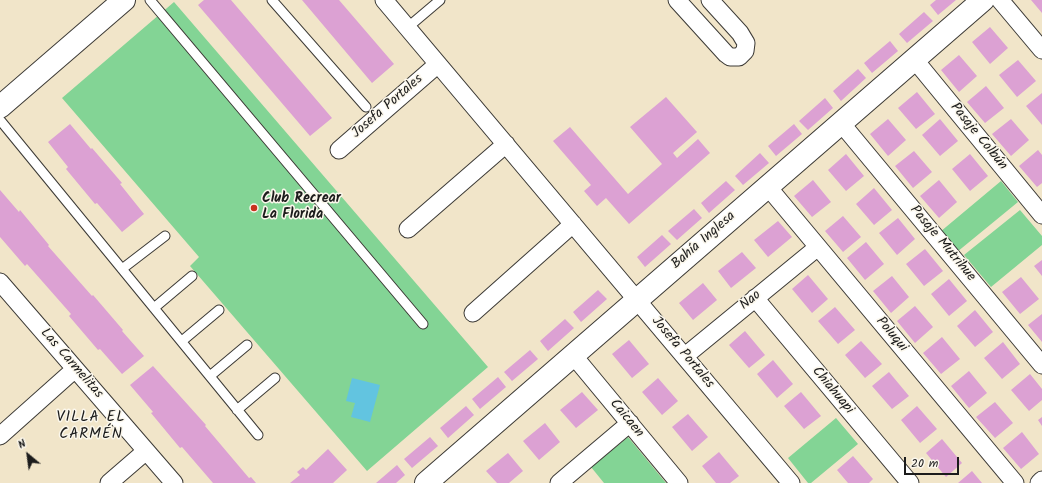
<!DOCTYPE html>
<meta charset="utf-8">
<style>
body{margin:0}
#map{position:relative;width:1042px;height:483px;overflow:hidden;background:#f1e5c9;font-family:Kalam,sans-serif}
canvas{display:block}
.north{position:absolute;left:8px;top:435px;width:40px;height:40px;-webkit-text-stroke:3px #fbf7ec;paint-order:stroke;rotate:331deg;font-size:11px;font-weight:700;line-height:16px;text-align:center;color:#1c1c1c}
.north::after{content:'';display:block;margin:auto;width:14px;height:18px;background:#1c1c1c;clip-path:polygon(50% 0,100% 100%,50% 72%,0 100%)}
.scale{position:absolute;left:904px;top:457px;width:55px;height:18px;box-sizing:border-box;border:2px solid #1c1c1c;border-top:0;padding-left:5px;font-size:12px;line-height:14px;white-space:nowrap;color:#1c1c1c;-webkit-text-stroke:3px #fbf7ec;paint-order:stroke}
</style>
<div id="map">
<canvas width="1042" height="483"></canvas>
<div class="north">N</div>
<div class="scale">20 m</div>
</div>
<script>
const c = document.querySelector('canvas').getContext('2d');
c.lineJoin = 'round';
function fillPath(path, color) { c.fillStyle = color; c.fill(path, 'evenodd'); }
const poly = rows => new Path2D(rows.map(r => 'M' + r).join(''));
function stroke(path, color, width, dash) { c.strokeStyle = color; c.lineWidth = width; c.lineCap = dash ? 'butt' : 'round'; c.setLineDash(dash || []); c.stroke(path); }
function write(font, color, halo, rows, align = 'center') {
  c.font = font + ' Kalam,sans-serif'; c.lineWidth = 3; c.setLineDash([]); c.textBaseline = 'middle'; c.strokeStyle = halo; c.fillStyle = color; for (const [text, x, y, turn = 0] of rows) {
    c.save(); c.translate(x, y); c.rotate((+turn || 0) * Math.PI / 180); c.textAlign = isNaN(turn) ? turn : align; if (halo) c.strokeText(text, 0, 0); c.fillText(text, 0, 0); c.restore();
  }
}
fillPath(poly([
 [174,2,488,367,367,471,190,266,199,257,62,98],
 [1001,181,1018,202,957,252,940,232],
 [1020,210,1042,236,1042,245,991,287,964,255],
 [836,418,858,444,811,483,808,483,788,458],
 [628,437,666,483,604,483,591,467]
]), '#83d495');
fillPath(poly([
 [352,378,380,385,370,422,351,417,355,403,346,401]
]), '#62c4e0');
fillPath(poly([
 [204,0,231,0,332,118,310,136,198,5],
 [302,0,339,0,394,64,372,83],
 [936,0,956,0,938,15,930,5],
 [1031,0,1042,0,1042,13],
 [924,12,933,21,907,43,899,34],
 [990,27,1008,48,990,64,972,42],
 [890,41,898,51,872,73,864,63],
 [959,55,977,76,959,92,941,70],
 [1018,60,1036,81,1017,97,999,75],
 [858,69,866,78,841,101,833,91],
 [986,86,1004,108,985,123,967,102],
 [917,92,935,114,916,129,898,108],
 [1042,93,1042,125,1026,106],
 [666,97,697,132,673,153,677,158,698,139,710,153,629,224,606,198,597,206,584,191,591,185,553,141,570,127,628,194,662,164,630,127],
 [825,98,833,108,808,130,799,121],
 [888,119,906,140,888,156,870,134],
 [940,119,958,141,940,156,922,135],
 [1011,119,1029,140,1011,156,992,134],
 [70,124,91,149,92,148,122,183,120,184,144,214,122,232,97,203,95,204,66,169,68,167,48,142],
 [794,124,802,134,776,156,768,146],
 [1038,150,1042,155,1042,183,1037,187,1019,166],
 [914,151,932,172,913,188,895,166],
 [760,153,769,163,743,185,735,176],
 [846,154,864,176,846,191,828,170],
 [970,154,988,176,970,191,952,169],
 [813,180,831,202,812,217,794,196],
 [939,180,957,202,939,218,920,196],
 [726,181,735,190,709,213,701,203],
 [874,188,892,210,874,225,856,204],
 [0,190,19,212,20,210,49,245,48,246,92,296,93,295,123,330,122,331,144,356,122,374,100,349,98,350,69,316,71,314,27,264,25,266,0,237],
 [694,209,702,218,677,240,668,231],
 [843,216,861,237,843,252,825,231],
 [898,218,915,239,897,255,879,233],
 [778,221,792,237,768,257,754,240],
 [662,235,671,244,645,267,637,257],
 [866,242,884,264,865,280,847,258],
 [925,249,943,271,924,286,906,264],
 [742,252,756,268,731,288,718,271],
 [1042,260,1042,276,1034,266],
 [808,275,828,299,812,313,792,289],
 [892,276,909,297,891,313,873,291],
 [1021,277,1039,299,1020,314,1002,292],
 [949,279,967,301,949,316,931,294],
 [703,283,717,300,693,320,679,303],
 [598,290,607,299,581,322,573,312],
 [915,306,933,327,915,343,897,321],
 [835,307,855,330,838,344,818,321],
 [975,310,993,332,975,347,957,326],
 [1042,314,1042,342,1028,325],
 [565,319,574,328,548,351,540,341],
 [745,331,765,355,749,368,729,345],
 [942,337,960,359,941,374,923,353],
 [629,340,649,364,632,378,612,354],
 [861,341,882,364,865,378,845,355],
 [1003,342,1020,364,1002,379,984,358],
 [530,350,538,359,512,381,504,372],
 [773,360,793,384,777,398,757,374],
 [153,366,206,425,205,426,249,478,251,477,256,483,213,483,182,447,180,448,151,413,153,412,130,385],
 [969,371,987,393,969,408,951,386],
 [889,372,909,396,892,409,872,386],
 [1030,374,1042,389,1042,400,1029,411,1011,390],
 [498,377,506,387,480,409,472,399],
 [658,378,678,401,662,415,642,392],
 [582,392,598,410,576,428,560,410],
 [801,392,821,416,804,429,784,406],
 [995,402,1013,423,995,438,976,417],
 [466,406,474,415,448,438,440,428],
 [917,406,937,429,920,443,901,420],
 [688,414,708,437,692,451,672,427],
 [1042,417,1042,426,1038,420],
 [545,423,560,442,539,460,523,441],
 [1022,432,1039,454,1021,469,1003,448],
 [430,437,438,446,412,468,404,459],
 [942,439,962,463,946,477,926,453],
 [328,449,347,470,333,483,290,483,300,475,297,472,303,467,306,470],
 [719,452,739,476,730,483,716,483,702,466],
 [508,453,523,471,509,483,497,483,486,471],
 [853,456,873,479,869,483,848,483,837,470],
 [397,465,405,475,396,483,376,483],
 [972,471,982,483,958,483]
]), '#dca1d3');
const lane = poly([
 [150,0,423,324],
 [272,0,366,107],
 [407,28,440,0],
 [0,120,258,435],
 [122,269,165,236],
 [154,308,192,276],
 [182,341,219,310],
 [210,376,247,345],
 [237,410,275,378]
]);
const street = poly([
 [384,0,791,483],
 [677,0,726,54,730,57,739,57,745,51,746,43,740,33,710,0],
 [1000,0,1042,50],
 [914,59,1042,215],
 [841,123,1042,365],
 [339,150,438,64],
 [768,187,1015,483],
 [408,229,506,144],
 [0,282,174,483],
 [755,298,910,483],
 [473,313,573,224],
 [573,355,679,483],
 [685,356,818,247],
 [0,436,75,369],
 [109,483,146,451],
 [559,483,630,423],
 [1039,483,1042,480]
]);
const secondary = poly([
 [0,107,124,0],
 [426,483,983,0]
]);
stroke(lane, '#3c3a36', 11);
stroke(street, '#3c3a36', 19);
stroke(secondary, '#3c3a36', 24);
stroke(lane, '#fff', 9);
stroke(street, '#fff', 17);
stroke(secondary, '#fff', 22);
for (const [x, y, r, color] of [
 [254,208,4,"#c8321e"]
]) { const dot = new Path2D(); dot.arc(x, y, r, 0, 2 * Math.PI); c.fillStyle = color; c.fill(dot); stroke(dot, '#fbf7ec', 1.5); }
write('14px', '#1c1c1c', '#fbf7ec', [
 ["Josefa Portales",388,107,-41],
 ["Pasaje Colbún",978,137,51],
 ["Bahía Inglesa",704,241,-41],
 ["Pasaje Mutrihue",942,244,50],
 ["Nao",751,301,-39],
 ["Poluqui",891,335,50],
 ["Josefa Portales",682,353,50],
 ["Las Carmelitas",71,364,49],
 ["Chiahuapi",832,391,50],
 ["Caicaen",626,419,50]
]);
write('bold 14px', '#1c1c1c', '#fbf7ec', [
 ["Club Recrear",262,200],
 ["La Florida",262,216]
], 'left');
c.letterSpacing = '1px';
write('15px', '#1c1c1c', '#fbf7ec', [
 ["VILLA EL",91,418],
 ["CARMÉN",91,435]
]);
c.letterSpacing = '0px';
</script>
